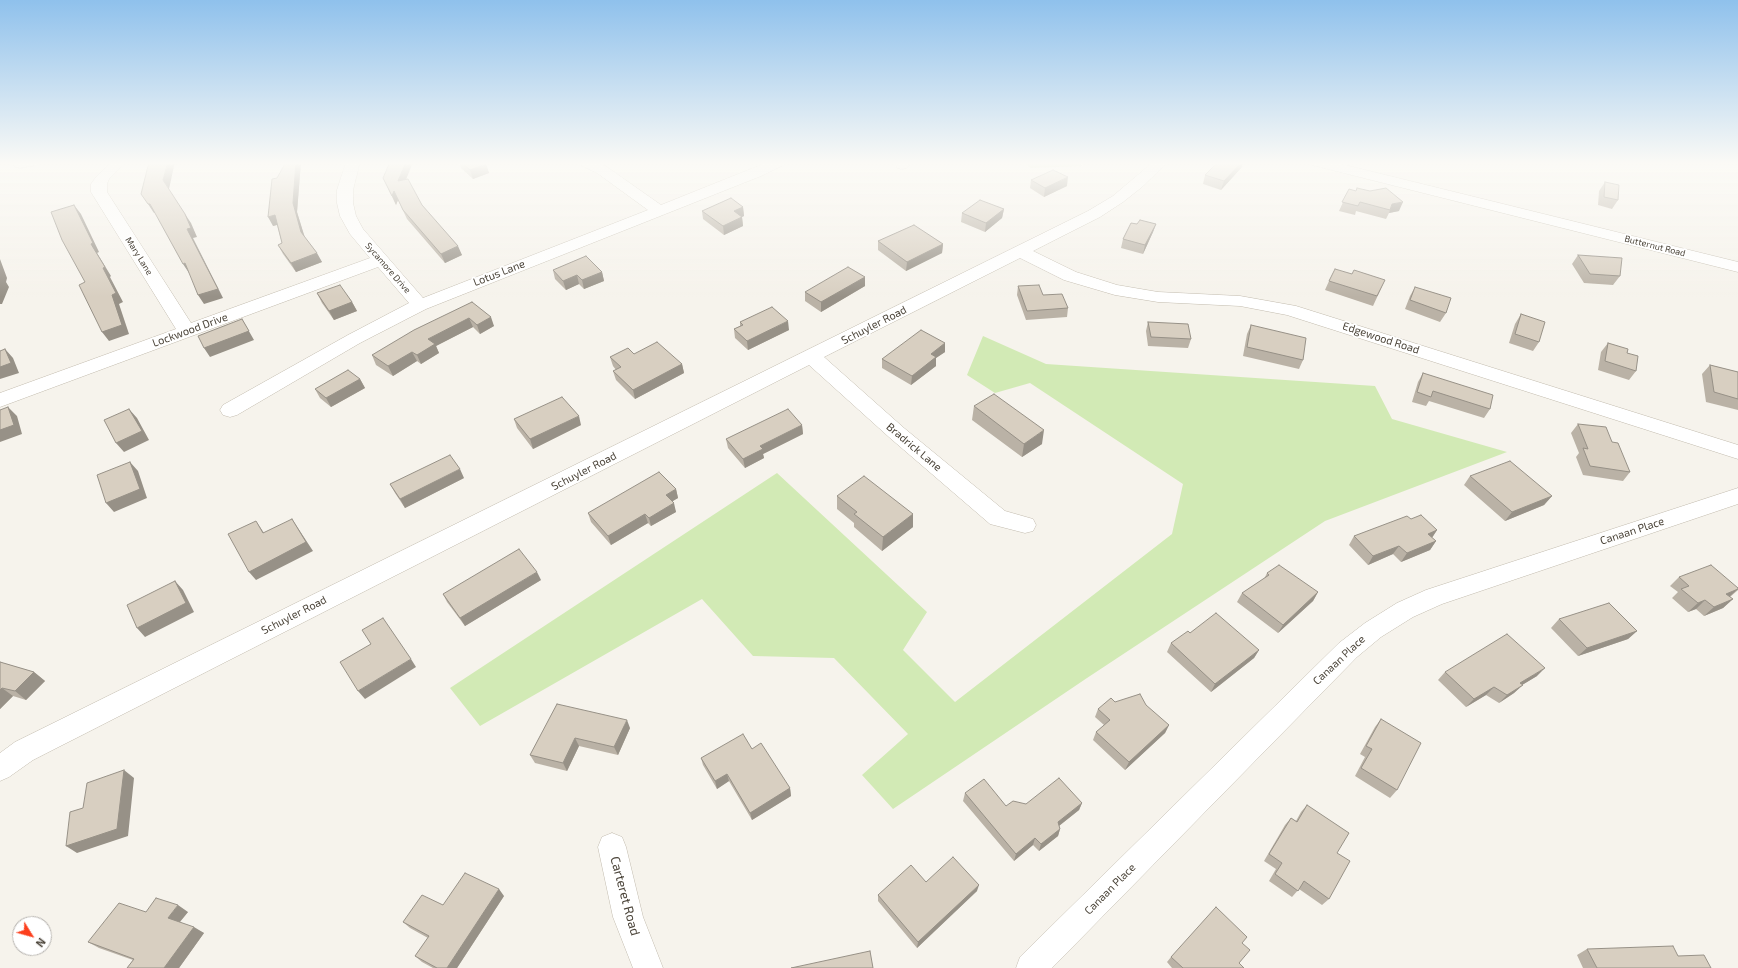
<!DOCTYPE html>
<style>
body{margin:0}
#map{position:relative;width:1738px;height:968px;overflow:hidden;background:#f6f3ec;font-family:"Exo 2",sans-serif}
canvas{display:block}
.north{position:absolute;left:12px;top:916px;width:40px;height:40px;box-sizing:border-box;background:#fff;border:1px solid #b7b4b0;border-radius:50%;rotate:127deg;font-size:11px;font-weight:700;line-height:16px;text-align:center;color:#4b4439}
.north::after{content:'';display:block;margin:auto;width:14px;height:18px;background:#fc3f1d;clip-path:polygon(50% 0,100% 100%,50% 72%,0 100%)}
</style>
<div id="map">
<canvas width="1738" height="968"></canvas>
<div class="north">N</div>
</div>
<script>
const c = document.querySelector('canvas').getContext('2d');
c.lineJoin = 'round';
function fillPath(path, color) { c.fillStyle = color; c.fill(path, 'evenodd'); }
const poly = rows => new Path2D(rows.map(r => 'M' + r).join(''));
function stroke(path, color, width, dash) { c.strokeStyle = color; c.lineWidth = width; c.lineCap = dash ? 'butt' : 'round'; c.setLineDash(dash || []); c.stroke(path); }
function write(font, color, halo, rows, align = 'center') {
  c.font = font + ' "Exo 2",sans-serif'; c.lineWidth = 3.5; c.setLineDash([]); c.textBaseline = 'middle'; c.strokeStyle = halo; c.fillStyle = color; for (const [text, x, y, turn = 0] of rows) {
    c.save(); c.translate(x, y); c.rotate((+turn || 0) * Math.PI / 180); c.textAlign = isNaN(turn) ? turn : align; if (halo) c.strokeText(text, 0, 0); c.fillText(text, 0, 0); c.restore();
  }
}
fillPath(poly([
 [1021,162,1078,162,1083,166,1031,168],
 [983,336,1046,364,1375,386,1392,419,1507,452,1325,521,1087,678,893,809,862,775,908,734,834,658,753,656,702,599,480,726,450,688,777,473,927,612,903,650,955,702,1172,534,1183,484,1030,383,995,393,967,375]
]), '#d2eab5');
const minor = poly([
 [14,162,39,162,37,165,20,168,15,167,13,164,14,162],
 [111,162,126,162,109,179,107,184,107,192,191,323,370,258,350,234,340,216,337,203,337,190,346,162,360,162,353,190,353,203,356,216,363,229,423,298,648,210,597,173,580,165,578,162,596,162,607,167,661,205,768,162,786,162,784,165,761,176,426,309,360,343,237,415,230,417,223,415,220,410,223,405,348,335,409,303,378,267,0,407,0,393,176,329,91,192,91,184,96,177,111,162],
 [894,162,908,162,909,165,907,168,902,169,897,168,894,162],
 [1153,162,1168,162,1142,187,1123,202,1100,217,1033,251,1076,272,1117,285,1158,292,1240,296,1296,306,1738,445,1738,459,1287,315,1240,306,1158,302,1115,295,1064,280,1020,258,824,357,904,428,1005,511,1033,519,1036,525,1033,531,1025,533,990,524,890,438,809,365,33,760,9,777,0,781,0,753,15,742,1088,211,1113,196,1153,162],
 [1310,162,1333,162,1738,262,1738,272,1312,165,1310,162],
 [1738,488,1738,504,1442,604,1413,617,1381,637,1357,657,1052,968,1016,968,1020,957,1339,643,1365,623,1397,603,1426,590,1738,488],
 [612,833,622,837,626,847,643,917,663,968,633,968,613,917,598,847,602,837,612,833]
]);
stroke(minor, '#c2bbae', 1);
fillPath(minor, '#fff');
fillPath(poly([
 [286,162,301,162,297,212,304,236,322,262,296,272,283,254,278,245,282,243,277,225,273,226,277,178],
 [459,162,483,162,486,164,489,173,473,179,461,168],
 [1242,167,1221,190,1203,184,1205,175],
 [383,178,406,179,422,205,462,255,445,263,407,219,398,200,396,205],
 [1031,180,1067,186,1044,197,1030,188],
 [1605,182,1618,200,1612,209,1598,205,1599,191],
 [1349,189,1399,211,1389,213,1386,219,1356,211,1355,215,1339,211],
 [743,207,744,216,742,217,743,226,724,235,703,219,702,211],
 [1004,209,1002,218,985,232,961,222,962,213],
 [1137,224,1156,224,1153,232,1143,254,1121,248,1123,239],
 [878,241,943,244,942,253,906,271,878,250],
 [1578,255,1620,276,1613,285,1584,283,1572,264],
 [553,270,602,272,604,281,584,289,579,284,566,290,555,279],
 [1352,274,1385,280,1373,306,1325,290,1329,281],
 [865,277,865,286,821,312,805,301,805,292],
 [1018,286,1043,295,1068,308,1067,317,1026,320,1017,295],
 [1415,287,1446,313,1440,322,1405,309,1410,296],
 [317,293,352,302,357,311,334,320,322,303],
 [472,302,494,326,480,334,473,327,436,346,439,353,421,364,417,361,393,376,376,365,372,355],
 [1521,314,1539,342,1533,351,1509,343,1515,324],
 [740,322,789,330,748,350,735,338,734,329,740,326],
 [1148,322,1191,339,1188,348,1148,346,1146,331],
 [1251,325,1303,360,1299,369,1243,356,1247,334],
 [945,343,945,352,936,358,936,366,911,385,882,368,882,359],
 [1608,343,1627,353,1636,371,1629,380,1598,370,1601,352],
 [634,354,682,364,684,373,635,399,616,380,613,371,616,370,613,366,610,357],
 [1710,365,1738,372,1738,410,1706,402,1702,374],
 [1423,373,1490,409,1484,418,1429,401,1426,406,1412,402,1418,382],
 [360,379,365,388,331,407,320,398,315,389],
 [974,406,1042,444,1022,457,972,420],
 [514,419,581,425,533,449,517,428],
 [1578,424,1612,442,1630,472,1623,481,1583,475,1576,457,1579,453,1571,433],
 [802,425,803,434,763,454,764,458,745,468,728,448,726,439],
 [1470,476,1552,496,1544,505,1505,521,1464,485],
 [464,478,405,508,395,493,390,484],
 [676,489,678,498,672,501,676,512,651,526,648,523,611,545,591,522,588,513],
 [837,496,913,514,913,527,882,551,854,527,854,523,837,509],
 [1411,519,1437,530,1432,538,1436,541,1430,550,1401,562,1393,554,1368,565,1349,545,1354,536],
 [1267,573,1318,592,1313,601,1278,633,1237,602,1242,593,1264,579],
 [1679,577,1738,588,1738,590,1730,597,1733,599,1723,608,1704,616,1696,609,1688,612,1672,598,1678,592,1670,586],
 [541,580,465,626,447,602,443,594],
 [1559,619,1637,631,1628,639,1578,656,1551,628],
 [1190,633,1259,650,1254,658,1211,692,1167,652,1171,643],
 [0,662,34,672,45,681,26,700,13,696,0,709],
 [1445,672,1537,676,1522,685,1514,693,1499,703,1486,695,1466,707,1438,680],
 [1115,702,1169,725,1165,733,1125,770,1093,740,1096,732,1104,725,1095,717,1098,709],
 [557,704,630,728,618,755,579,746,567,771,535,763,530,755],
 [1381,719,1397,790,1390,798,1355,776,1365,757,1360,754,1375,727],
 [752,749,790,788,791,796,752,820,729,781,717,789,703,765,701,758],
 [965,793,1006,806,1026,804,1082,803,1079,810,1059,826,1060,829,1058,836,1039,851,1033,845,1014,861,963,801],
 [1307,805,1337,853,1329,899,1322,905,1299,889,1292,897,1269,881,1276,869,1264,861,1285,825,1291,818,1296,821,1301,812],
 [926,882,977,891,917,948,878,901,878,895],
 [504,896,457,968,433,968,422,962,415,956,428,938,410,928,403,922,443,905],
 [146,912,188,912,180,922,204,933,179,968,127,968,133,960,99,948,88,942],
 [1242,943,1239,963,1244,968,1172,968,1167,962,1171,957],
 [1587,949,1678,956,1711,968,1583,968,1577,955]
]), '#bab2a6');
fillPath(poly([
 [168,162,175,162,169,189,163,180],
 [296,162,301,162,297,212,306,241,301,232,293,203],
 [406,162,413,162,402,190,398,181],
 [1242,162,1244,162,1242,167,1221,190,1224,181],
 [486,164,489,173,473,179,470,170],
 [1068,177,1067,186,1044,197,1045,188],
 [394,191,398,200,396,205,392,196],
 [1403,202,1399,211,1389,213,1392,204],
 [148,204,150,204,156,213,154,213],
 [74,205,81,214,99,252,97,253,111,276,110,277,123,302,119,304,129,334,109,341,102,332,91,244],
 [743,207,744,216,735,220,734,211],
 [1004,209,1002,218,985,232,986,223],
 [185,214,191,223,197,237,193,238,223,298,204,304,198,295],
 [275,215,280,224,273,226,268,217],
 [742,217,743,226,724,235,723,226],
 [1156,224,1153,232,1143,254,1145,245],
 [943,244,942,253,906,271,907,262],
 [458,246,462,255,445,263,441,254],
 [317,253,322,262,296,272,291,263],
 [0,259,7,278,6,282,9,287,2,304,0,304],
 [185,263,191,272,189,273,183,264],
 [602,272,604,281,584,289,582,280],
 [577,275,579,284,566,290,563,281],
 [865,277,865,286,821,312,821,302],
 [352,302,357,311,334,320,329,311],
 [491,317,494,326,480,334,477,325],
 [469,318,473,327,436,346,439,353,421,364,417,355,428,339],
 [242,319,254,340,210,357,204,348],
 [788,321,789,330,748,350,747,341],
 [945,343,945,352,936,358,936,366,911,385,912,376,931,354],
 [5,349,13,358,19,373,0,379,0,367],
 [412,352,417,361,393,376,388,366],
 [682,364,684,373,635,399,633,390],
 [360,379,365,388,331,407,326,398],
 [8,407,17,416,22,434,0,442,0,430],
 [129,409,137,418,149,440,124,452,116,443],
 [579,416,581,425,533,449,530,439],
 [802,425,803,434,763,454,764,458,745,468,743,459,760,446],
 [1044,430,1042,444,1022,457,1024,444],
 [130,462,138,471,147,498,114,512,106,503],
 [460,469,464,478,405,508,400,499],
 [676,489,678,498,668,504,666,495],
 [1552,496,1544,505,1505,521,1512,512],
 [674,503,676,512,651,526,649,518],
 [645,514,648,523,611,545,608,536],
 [913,514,913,527,882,551,883,537],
 [292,519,313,551,256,580,249,572],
 [256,521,270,542,263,533],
 [1437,530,1431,539,1428,534],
 [1436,541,1430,550,1401,562,1407,553],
 [1399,546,1393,554,1368,565,1373,556],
 [537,572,541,580,465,626,460,618],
 [175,581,183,590,194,612,145,637,137,628],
 [1738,589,1729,597,1726,594],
 [1318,592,1313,601,1278,633,1283,625],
 [1733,599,1723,608,1704,616,1714,607],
 [1705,600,1696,609,1688,612,1698,603],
 [1637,631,1628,639,1578,656,1587,648],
 [1259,650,1254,658,1211,692,1215,684],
 [411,659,416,667,365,699,358,691],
 [1545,668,1537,676,1512,691,1520,683],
 [34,672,45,681,26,700,15,691],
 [1523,685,1514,693,1499,703,1507,695],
 [1494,687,1486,695,1466,707,1474,699],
 [2,688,13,696,0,709,0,690],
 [627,720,630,728,618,755,614,747],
 [1169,725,1165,733,1125,770,1129,762],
 [575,738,579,746,567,771,563,763],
 [124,770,134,778,128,836,77,853,66,846],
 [727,774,729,781,717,789,715,781],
 [790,788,791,796,752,820,750,813],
 [1082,803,1079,810,1055,829,1058,822],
 [1060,829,1058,836,1039,851,1041,844],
 [1035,838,1033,845,1014,861,1016,854],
 [979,885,977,891,917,948,918,942],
 [499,889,504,896,457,968,447,968],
 [178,905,188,912,178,924,168,918],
 [194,927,204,933,179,968,164,968]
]), '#979187');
const building = poly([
 [149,162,168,162,163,180,185,214,191,228,187,229,218,289,198,295,185,263,183,264,150,204,148,204,141,194,149,162],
 [286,162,296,162,293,203,301,232,317,253,291,263,278,245,282,243,275,215,268,217,272,179,277,178,286,162],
 [390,162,406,162,398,181,408,179,422,205,458,246,441,254,403,210,394,191,392,196,383,178,390,162],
 [461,162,483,162,486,164,470,170,461,162],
 [1218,162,1242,162,1224,181,1205,175,1218,162],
 [1053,170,1068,177,1045,188,1031,180,1053,170],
 [1605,182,1619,185,1618,200,1604,197,1605,182],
 [1357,188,1370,191,1386,188,1403,202,1392,204,1390,210,1360,202,1358,206,1342,202,1349,189,1356,191,1357,188],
 [731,198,743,207,734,211,742,217,723,226,702,211,731,198],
 [980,200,1004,209,986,223,962,213,980,200],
 [74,205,93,243,91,244,105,267,103,268,116,293,112,295,122,325,102,332,79,285,85,282,62,240,51,212,74,205],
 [1140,220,1156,224,1145,245,1123,239,1131,223,1137,224,1140,220],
 [914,225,943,244,907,262,878,241,914,225],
 [1578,255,1622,258,1620,276,1590,274,1578,255],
 [586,256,602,272,582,280,577,275,563,281,553,270,586,256],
 [848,267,865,277,821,302,805,292,848,267],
 [1335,269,1352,274,1354,270,1385,280,1377,296,1329,281,1335,269],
 [340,285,352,302,329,311,317,293,340,285],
 [1039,285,1043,295,1062,294,1068,308,1027,311,1018,286,1039,285],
 [1415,287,1451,298,1446,313,1410,300,1415,287],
 [472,302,491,317,477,325,469,318,428,339,435,344,417,355,412,352,388,366,372,355,414,330,472,302],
 [772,307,788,321,747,341,734,329,743,325,740,322,772,307],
 [1521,314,1545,322,1539,342,1515,334,1521,314],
 [242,319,249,331,204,348,198,336,242,319],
 [1148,322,1188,324,1191,339,1151,337,1148,322],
 [1251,325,1306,338,1303,360,1247,347,1251,325],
 [921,330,945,343,931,354,936,357,912,376,882,359,921,330],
 [657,342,682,364,633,390,613,371,621,367,610,357,628,348,634,354,657,342],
 [1608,343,1628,349,1627,353,1638,356,1636,371,1605,361,1608,343],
 [5,349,11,363,0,367,0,351,5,349],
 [1710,365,1738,372,1738,399,1714,392,1710,365],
 [348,370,360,379,326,398,315,389,348,370],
 [1423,373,1493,395,1490,409,1433,391,1431,397,1417,392,1423,373],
 [994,394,1044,430,1024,444,974,406,994,394],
 [562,397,579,416,530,439,514,419,562,397],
 [8,407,14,425,0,430,0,410,8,407],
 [129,409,142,431,116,443,104,420,129,409],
 [788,409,802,425,760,446,763,449,743,459,726,439,788,409],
 [1578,424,1606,427,1612,442,1618,443,1630,472,1590,466,1583,448,1588,449,1578,424],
 [450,455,460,469,400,499,390,484,450,455],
 [1510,461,1552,496,1512,512,1470,476,1510,461],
 [130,462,140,489,106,503,97,475,130,462],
 [659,472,676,489,666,495,674,503,649,518,645,514,608,536,588,513,659,472],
 [864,476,913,514,883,537,854,514,857,512,837,496,864,476],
 [1421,515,1437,530,1428,534,1436,541,1407,553,1399,546,1373,556,1354,536,1407,516,1411,519,1421,515],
 [292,519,306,542,249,572,228,534,256,521,263,533,292,519],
 [519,549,537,572,460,618,443,594,519,549],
 [1279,565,1318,592,1283,625,1242,593,1269,575,1267,573,1279,565],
 [1711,565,1738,588,1738,589,1726,594,1733,599,1714,607,1705,600,1698,603,1681,589,1689,586,1679,577,1711,565],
 [175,581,186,603,137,628,127,605,175,581],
 [1609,603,1637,631,1587,648,1559,619,1609,603],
 [1216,613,1259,650,1215,684,1171,643,1188,631,1190,633,1216,613],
 [383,618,411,659,358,691,340,662,371,644,362,630,383,618],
 [1507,634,1545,668,1520,683,1523,685,1507,695,1494,687,1474,699,1445,672,1507,634],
 [0,662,34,672,15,691,2,688,0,690,0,662],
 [1140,694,1146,705,1169,725,1129,762,1096,732,1110,720,1098,709,1111,698,1115,702,1140,694],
 [557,704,627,720,614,747,575,738,563,763,530,755,557,704],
 [1381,719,1421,743,1397,790,1361,768,1372,749,1366,746,1381,719],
 [743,734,752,749,761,743,790,788,750,813,727,774,715,781,701,758,743,734],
 [124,770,117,829,66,846,70,812,83,808,87,783,124,770],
 [1059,778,1082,803,1058,822,1060,829,1041,844,1035,838,1016,854,965,793,984,779,1006,806,1013,801,1026,804,1059,778],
 [1307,805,1349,833,1337,853,1350,861,1329,899,1304,881,1298,891,1275,874,1282,863,1269,854,1291,818,1297,822,1307,805],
 [953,857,979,885,918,942,878,895,911,865,926,882,953,857],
 [465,873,499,889,447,968,437,968,415,956,429,936,403,922,422,895,443,905,465,873],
 [156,898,178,905,168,918,194,927,164,968,127,968,134,959,88,942,119,903,146,912,156,898],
 [1216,907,1247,937,1242,943,1250,950,1239,963,1244,968,1183,968,1171,957,1216,907],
 [1673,946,1678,956,1704,955,1711,968,1597,968,1587,949,1673,946],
 [870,951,873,968,791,968,870,951]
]);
fillPath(building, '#d8cfc1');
stroke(building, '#979187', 1);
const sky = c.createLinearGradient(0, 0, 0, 297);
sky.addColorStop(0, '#8fc1ec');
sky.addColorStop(0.55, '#fbfaf6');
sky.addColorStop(1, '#fbfaf600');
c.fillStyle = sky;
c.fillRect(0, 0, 1738, 297);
write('9px', '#4b4439', '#fff', [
 ["Butternut Road",1655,246,14],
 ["Mary Lane",139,256,58],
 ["Sycamore Drive",388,268,49]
]);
write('11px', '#4b4439', '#fff', [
 ["Lotus Lane",499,273,-21],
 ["Schuyler Road",874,325,-27],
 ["Lockwood Drive",190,330,-20],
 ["Edgewood Road",1381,338,18],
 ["Bradrick Lane",914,447,40],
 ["Schuyler Road",584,471,-27],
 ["Canaan Place",1632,531,-18],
 ["Schuyler Road",294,615,-27],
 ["Canaan Place",1339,660,-43],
 ["Canaan Place",1110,889,-45]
]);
write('13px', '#4b4439', '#fff', [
 ["Carteret Road",625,896,75]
]);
</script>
